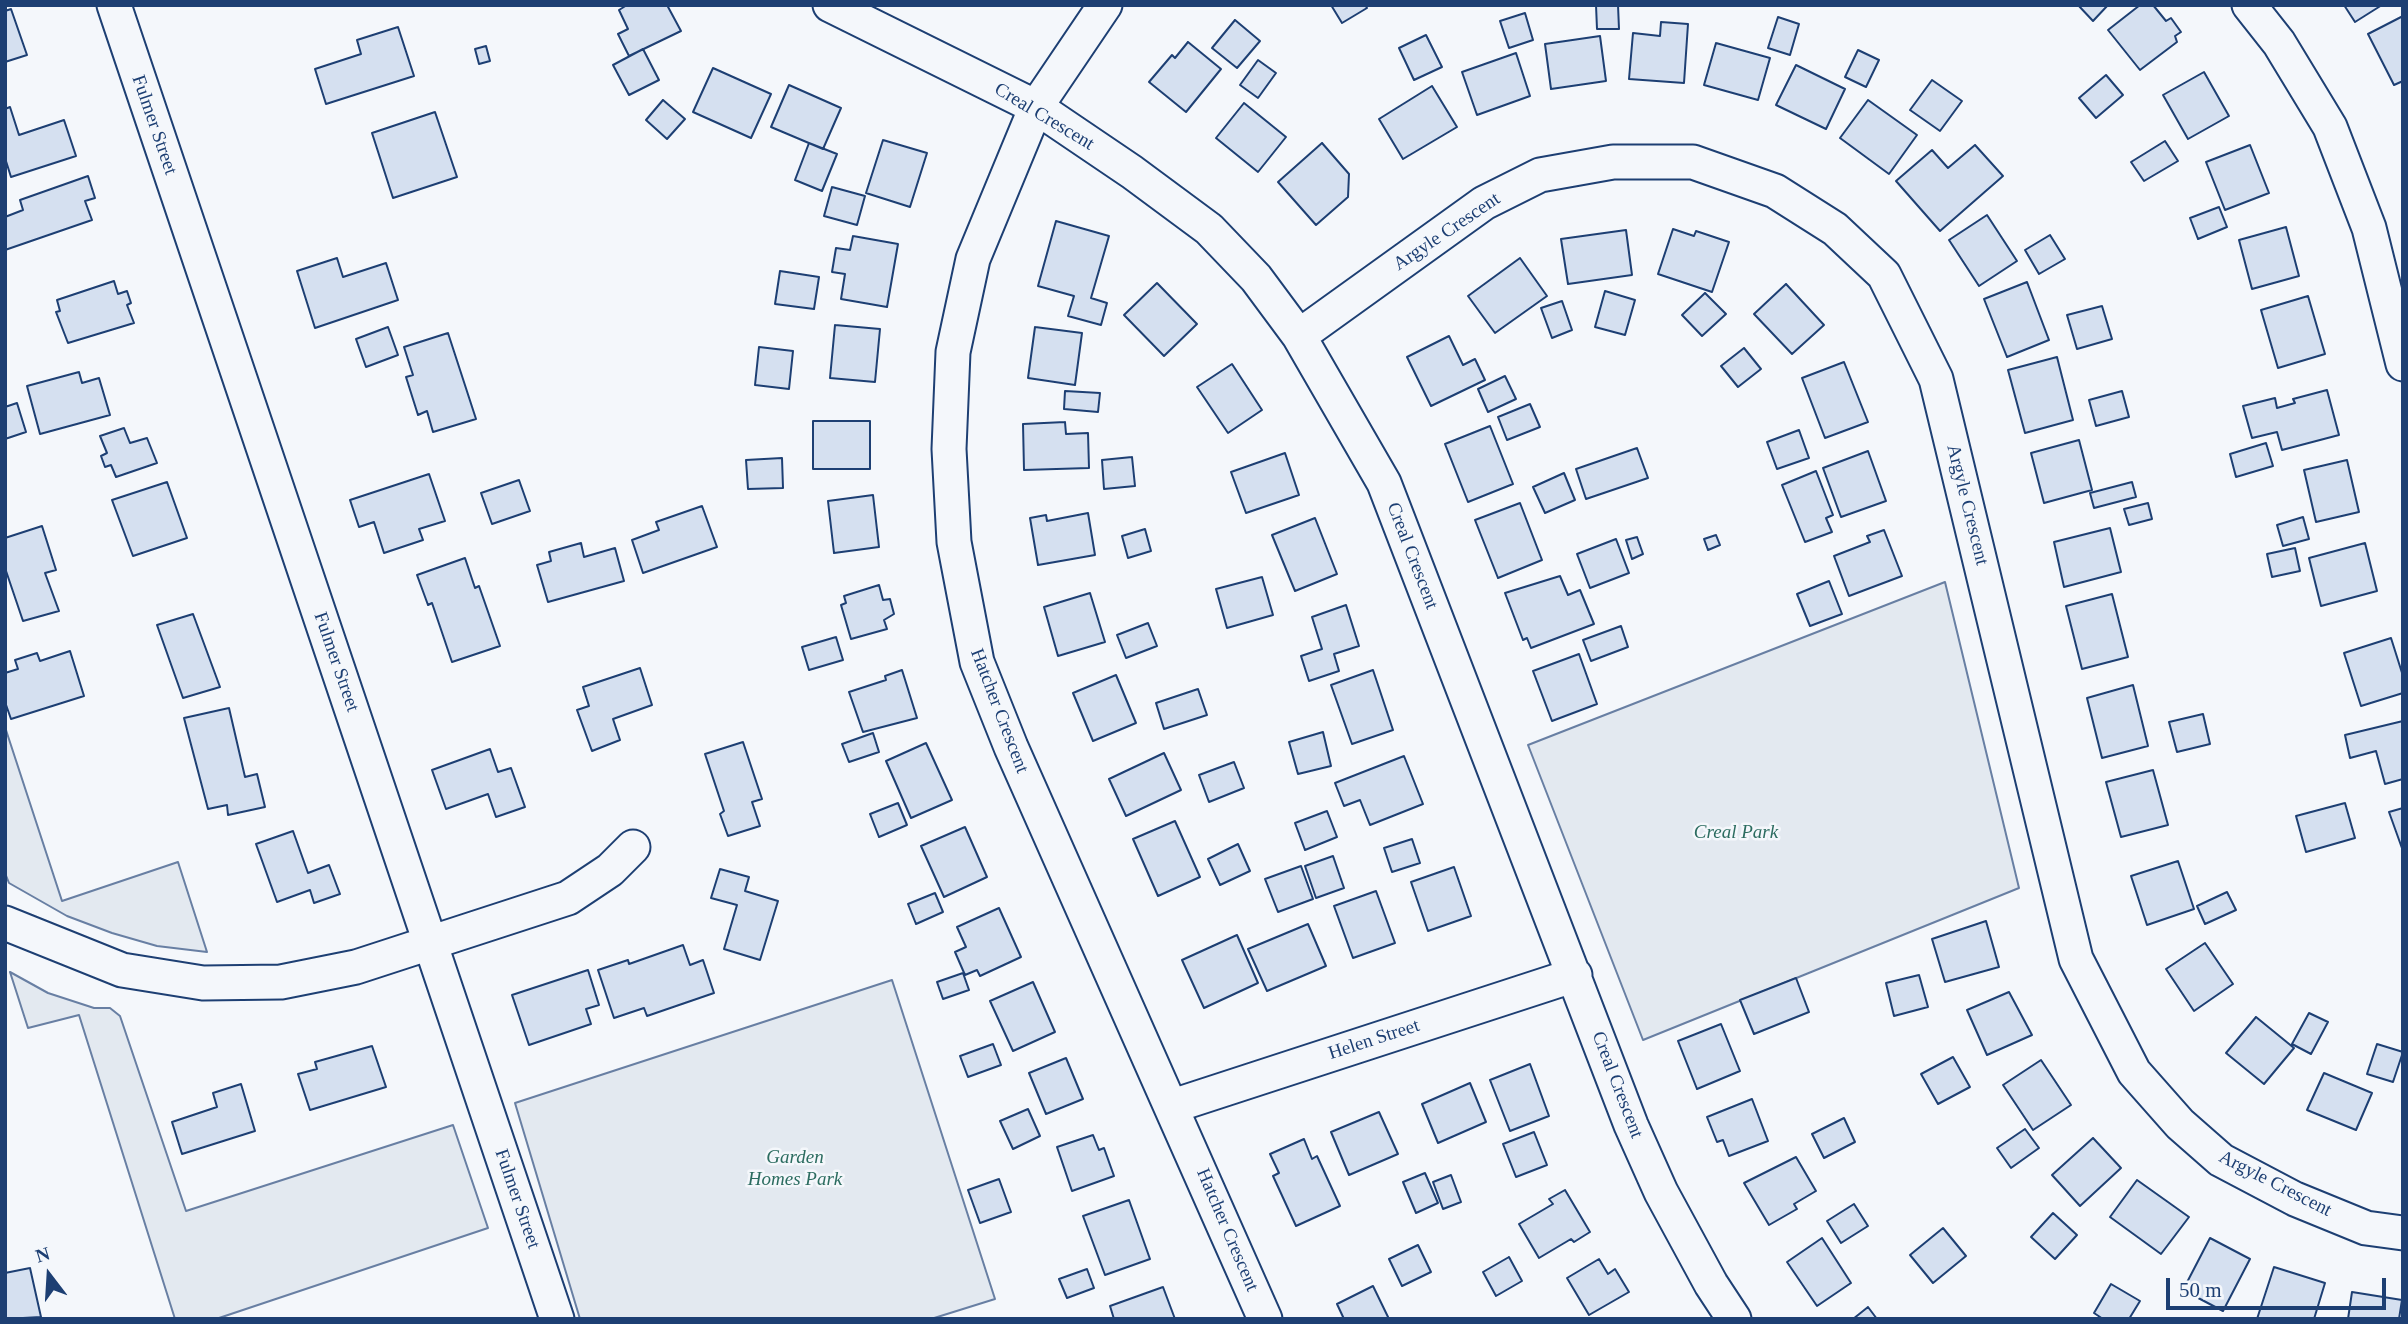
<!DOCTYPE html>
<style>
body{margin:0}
#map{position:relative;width:2408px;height:1324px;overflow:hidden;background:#f4f7fb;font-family:"Times New Roman",serif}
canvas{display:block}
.frame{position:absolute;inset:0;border:7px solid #1d3f73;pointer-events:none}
.north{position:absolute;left:14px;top:1240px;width:70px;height:70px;-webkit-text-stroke:5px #f4f7fb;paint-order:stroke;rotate:343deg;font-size:19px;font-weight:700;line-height:28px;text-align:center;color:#1d3f73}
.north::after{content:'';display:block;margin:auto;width:24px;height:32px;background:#1d3f73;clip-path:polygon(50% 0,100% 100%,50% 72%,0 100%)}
.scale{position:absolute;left:2166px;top:1278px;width:220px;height:32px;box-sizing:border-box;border:4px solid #1d3f73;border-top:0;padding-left:9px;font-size:21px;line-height:24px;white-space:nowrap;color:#1d3f73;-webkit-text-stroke:5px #f4f7fb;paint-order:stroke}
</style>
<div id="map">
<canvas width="2408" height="1324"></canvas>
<div class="frame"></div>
<div class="north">N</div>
<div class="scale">50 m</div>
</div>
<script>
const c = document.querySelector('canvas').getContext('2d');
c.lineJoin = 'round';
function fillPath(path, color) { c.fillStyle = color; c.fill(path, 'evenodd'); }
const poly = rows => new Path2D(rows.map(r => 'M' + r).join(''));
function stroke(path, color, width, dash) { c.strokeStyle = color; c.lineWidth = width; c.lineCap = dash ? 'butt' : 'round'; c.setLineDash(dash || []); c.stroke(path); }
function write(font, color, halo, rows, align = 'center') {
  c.font = font + ' "Times New Roman",serif'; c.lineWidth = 5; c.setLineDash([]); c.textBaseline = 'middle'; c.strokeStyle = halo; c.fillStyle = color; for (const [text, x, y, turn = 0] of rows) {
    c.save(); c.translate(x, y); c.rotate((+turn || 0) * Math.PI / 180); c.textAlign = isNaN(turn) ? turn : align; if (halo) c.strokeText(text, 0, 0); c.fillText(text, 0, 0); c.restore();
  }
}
const green = poly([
 [1945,582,2019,888,1643,1040,1528,745,1945,582],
 [5,727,62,901,178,862,207,952,157,946,112,933,67,916,9,883,5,873,5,727],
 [10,972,48,993,94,1008,110,1008,120,1016,186,1211,453,1125,488,1228,216,1319,175,1319,79,1015,28,1028,10,972],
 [892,980,995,1299,931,1319,580,1319,515,1103,892,980]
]);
fillPath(green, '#e3e9f0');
stroke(green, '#687fa3', 2);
const building = poly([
 [627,5,667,5,681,31,629,56,618,34,628,29,619,10,627,5],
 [1331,5,1365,5,1367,8,1342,23,1331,5],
 [1596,5,1618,5,1619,29,1597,29,1596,5],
 [2078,5,2108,5,2093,21,2078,5],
 [2140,5,2153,5,2166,21,2171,18,2181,32,2175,36,2177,42,2140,70,2108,30,2140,5],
 [2344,5,2382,5,2355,22,2344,5],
 [11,9,27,55,5,62,5,11,11,9],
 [1525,13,1533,40,1509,48,1500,21,1525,13],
 [2403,16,2403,81,2394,85,2368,34,2403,16],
 [1778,17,1799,24,1790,55,1768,48,1778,17],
 [1235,20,1260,41,1237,68,1212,48,1235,20],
 [1661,22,1688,24,1684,83,1629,79,1633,33,1660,36,1661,22],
 [398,27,414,76,326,104,315,69,361,54,357,40,398,27],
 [1426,35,1442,67,1414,80,1399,48,1426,35],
 [1600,36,1606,81,1551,89,1545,44,1600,36],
 [1188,42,1221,69,1186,112,1149,82,1172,55,1175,58,1188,42],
 [1716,43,1770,58,1758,100,1704,85,1716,43],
 [486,46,490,61,479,64,475,49,486,46],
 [643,49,659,80,629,95,613,65,643,49],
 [1858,50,1879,60,1866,87,1845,77,1858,50],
 [1516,53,1530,96,1477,115,1462,72,1516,53],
 [1258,60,1276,73,1258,98,1240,85,1258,60],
 [1796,65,1845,89,1826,129,1776,105,1796,65],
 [713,68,771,94,751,138,693,112,713,68],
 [2204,72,2229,116,2188,139,2163,95,2204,72],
 [2106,75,2123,95,2096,118,2079,98,2106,75],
 [1932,80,1962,101,1940,131,1910,110,1932,80],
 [789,85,841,108,823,149,771,127,789,85],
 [1432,86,1457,127,1403,159,1379,119,1432,86],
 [663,100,685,119,667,139,646,120,663,100],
 [1868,100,1917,135,1889,174,1840,138,1868,100],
 [1244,103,1286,137,1258,172,1216,138,1244,103],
 [10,107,19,135,64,120,76,156,11,177,5,158,5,109,10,107],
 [435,112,457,177,393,198,372,133,435,112],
 [883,140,927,153,910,207,866,193,883,140],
 [2165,141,2178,161,2144,181,2131,162,2165,141],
 [809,143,837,154,822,191,795,180,809,143],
 [1322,143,1349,174,1348,197,1316,225,1278,182,1322,143],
 [1975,145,2003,176,1940,231,1896,181,1932,150,1948,168,1975,145],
 [2250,145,2269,193,2225,210,2206,162,2250,145],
 [88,176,95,198,85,201,92,220,5,250,5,217,23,210,20,200,88,176],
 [832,187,865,196,857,225,824,216,832,187],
 [2219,207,2227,227,2198,239,2190,218,2219,207],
 [1987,215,2017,261,1979,286,1949,240,1987,215],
 [1056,221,1109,236,1091,298,1107,303,1101,325,1068,316,1074,296,1038,286,1056,221],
 [2286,227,2299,276,2252,289,2239,240,2286,227],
 [1673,229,1694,236,1696,231,1729,242,1712,292,1658,274,1673,229],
 [1626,230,1632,275,1568,284,1561,239,1626,230],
 [2050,235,2065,259,2039,274,2025,250,2050,235],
 [853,236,898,244,887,307,841,299,845,274,832,272,836,248,850,250,853,236],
 [337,258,343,277,386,263,398,300,315,328,297,271,337,258],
 [1520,258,1547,296,1495,333,1468,296,1520,258],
 [780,271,819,277,814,309,775,304,780,271],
 [114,281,118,294,127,291,131,303,127,305,134,323,68,343,56,312,60,311,57,300,114,281],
 [2027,282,2049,340,2007,357,1984,299,2027,282],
 [1157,283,1197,324,1164,356,1124,315,1157,283],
 [1786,284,1824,325,1792,354,1754,314,1786,284],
 [1605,291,1635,300,1625,335,1595,327,1605,291],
 [1705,293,1726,314,1702,336,1682,315,1705,293],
 [2308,296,2325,354,2278,368,2261,310,2308,296],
 [1562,301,1572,330,1552,338,1541,308,1562,301],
 [2102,306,2112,339,2077,349,2067,315,2102,306],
 [835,325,880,329,875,382,830,378,835,325],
 [388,327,398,355,366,367,356,339,388,327],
 [1035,327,1082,333,1075,385,1028,378,1035,327],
 [448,333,476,419,433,432,427,411,418,415,406,377,413,375,404,347,448,333],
 [1449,336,1463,365,1475,359,1485,380,1431,406,1407,357,1449,336],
 [759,347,793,351,789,389,755,385,759,347],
 [1744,348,1761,369,1738,387,1721,366,1744,348],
 [2057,357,2073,420,2025,433,2008,370,2057,357],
 [1844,362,1868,422,1825,438,1802,378,1844,362],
 [1232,364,1262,410,1228,433,1197,387,1232,364],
 [79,372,82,383,99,378,110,415,40,434,27,386,79,372],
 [1505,376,1516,399,1488,412,1478,389,1505,376],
 [2327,390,2339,435,2282,450,2277,432,2252,438,2243,406,2275,398,2277,408,2295,403,2293,399,2327,390],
 [1065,391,1100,393,1098,412,1064,409,1065,391],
 [2122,391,2129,417,2096,426,2089,400,2122,391],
 [17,403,26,432,5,439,5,407,17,403],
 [1530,404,1540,427,1507,440,1498,417,1530,404],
 [813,421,870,421,870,469,813,469,813,421],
 [1065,422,1066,434,1088,433,1089,468,1024,470,1023,424,1065,422],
 [1490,426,1513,484,1468,502,1445,444,1490,426],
 [124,428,130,443,147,438,157,463,116,477,111,465,105,467,101,456,107,453,100,436,124,428],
 [1799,430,1809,458,1777,469,1767,442,1799,430],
 [2079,440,2092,490,2044,503,2031,453,2079,440],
 [2266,443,2273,466,2236,477,2230,454,2266,443],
 [1637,448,1648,478,1586,499,1576,469,1637,448],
 [1868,451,1886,501,1841,517,1823,468,1868,451],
 [1285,453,1299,495,1246,513,1231,472,1285,453],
 [1132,457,1135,486,1104,489,1102,460,1132,457],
 [782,458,783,488,748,489,746,460,782,458],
 [2347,460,2359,512,2316,522,2304,470,2347,460],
 [1816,471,1833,515,1826,518,1832,532,1805,542,1782,485,1816,471],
 [1564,473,1575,500,1545,513,1533,487,1564,473],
 [429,474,445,521,419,529,423,540,384,553,374,522,359,527,350,500,429,474],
 [519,480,530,511,492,524,481,493,519,480],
 [167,482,187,538,133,556,112,500,167,482],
 [2132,482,2136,497,2094,508,2090,493,2132,482],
 [873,495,879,547,834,553,828,501,873,495],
 [1520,503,1542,560,1498,578,1475,520,1520,503],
 [2148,503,2152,519,2129,525,2124,509,2148,503],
 [702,506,717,547,643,573,632,540,659,530,656,522,702,506],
 [1088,513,1095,555,1038,565,1030,518,1046,515,1047,521,1088,513],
 [2303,517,2309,539,2283,546,2277,525,2303,517],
 [1315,518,1337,574,1295,591,1272,535,1315,518],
 [42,526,56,570,45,573,59,611,23,621,5,568,5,538,42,526],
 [2110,528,2121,572,2064,587,2054,542,2110,528],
 [1145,529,1151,551,1128,558,1122,536,1145,529],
 [1884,530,1902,576,1849,596,1834,556,1870,542,1867,536,1884,530],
 [1716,535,1720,545,1708,550,1704,539,1716,535],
 [1637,537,1643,554,1632,559,1626,540,1637,537],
 [1616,539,1629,573,1590,588,1577,554,1616,539],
 [581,543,584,557,615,548,624,581,548,602,537,565,551,561,549,552,581,543],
 [2365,543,2377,591,2321,606,2309,558,2365,543],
 [2295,548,2300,571,2272,577,2267,554,2295,548],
 [465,558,475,588,479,586,500,646,452,662,432,603,428,605,417,575,465,558],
 [1560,576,1568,595,1580,590,1594,624,1531,648,1527,638,1523,640,1505,593,1560,576],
 [1262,577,1273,615,1227,628,1216,589,1262,577],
 [1829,581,1842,614,1810,626,1797,594,1829,581],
 [879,585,883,600,890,599,894,614,884,620,887,629,851,639,841,605,846,603,844,596,879,585],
 [1090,593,1105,642,1058,656,1044,607,1090,593],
 [2112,594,2128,657,2082,669,2066,606,2112,594],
 [1346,605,1359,646,1334,654,1339,671,1309,681,1301,656,1322,649,1312,617,1346,605],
 [193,614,220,687,183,698,157,625,193,614],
 [1148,623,1157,646,1126,658,1117,635,1148,623],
 [1621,626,1628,647,1591,661,1583,640,1621,626],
 [836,637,843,660,809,670,802,647,836,637],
 [2391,638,2403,676,2403,693,2361,706,2344,653,2391,638],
 [70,651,84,696,11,719,5,702,5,673,18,669,15,660,37,653,40,661,70,651],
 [1579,654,1597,704,1552,721,1533,671,1579,654],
 [640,668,652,705,613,719,620,740,592,751,577,710,589,706,583,687,640,668],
 [902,670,917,718,863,732,849,692,886,680,885,676,902,670],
 [1373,670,1393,730,1352,744,1331,685,1373,670],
 [1116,675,1136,723,1093,741,1073,693,1116,675],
 [2133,685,2148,746,2102,758,2087,698,2133,685],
 [1198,689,1207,715,1164,729,1156,703,1198,689],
 [229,708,245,777,257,774,265,807,228,815,227,805,208,809,184,718,229,708],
 [2203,714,2210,744,2177,752,2169,722,2203,714],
 [2403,721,2403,779,2385,784,2376,751,2350,758,2345,735,2403,721],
 [1323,732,1331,766,1298,774,1289,742,1323,732],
 [873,733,879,752,849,762,842,744,873,733],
 [743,742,762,799,752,802,760,826,728,836,720,814,724,811,705,754,743,742],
 [926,743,952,800,911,818,886,761,926,743],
 [490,749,498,772,511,768,525,807,496,817,488,794,446,809,432,770,490,749],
 [1164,753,1181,790,1126,816,1109,779,1164,753],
 [1404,756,1423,804,1370,825,1360,800,1344,806,1335,783,1404,756],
 [1234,762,1244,788,1209,802,1199,775,1234,762],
 [2153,770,2168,825,2121,837,2106,782,2153,770],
 [898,803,907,825,879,837,870,814,898,803],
 [2345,803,2355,838,2306,852,2296,816,2345,803],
 [2403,808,2403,851,2389,812,2403,808],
 [1327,811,1337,837,1305,850,1295,823,1327,811],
 [1175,821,1200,877,1158,896,1133,839,1175,821],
 [965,827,987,877,944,897,921,846,965,827],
 [293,831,308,873,329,865,340,894,314,903,310,890,277,902,256,844,293,831],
 [1412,839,1420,863,1392,872,1384,848,1412,839],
 [1238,844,1250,871,1220,885,1208,859,1238,844],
 [1333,856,1344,888,1316,898,1305,866,1333,856],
 [2178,861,2194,909,2147,925,2131,876,2178,861],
 [1301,866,1313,899,1278,912,1265,879,1301,866],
 [1454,867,1471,916,1428,931,1411,882,1454,867],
 [720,869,749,877,745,891,778,901,760,960,724,949,737,905,711,898,720,869],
 [1376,891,1395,943,1353,958,1334,906,1376,891],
 [2227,892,2236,910,2205,924,2197,906,2227,892],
 [935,893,943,912,916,924,908,904,935,893],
 [999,908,1021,957,980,976,977,970,965,975,955,952,966,947,957,927,999,908],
 [1986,921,1999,967,1945,982,1932,939,1986,921],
 [1308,924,1326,966,1267,991,1248,949,1308,924],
 [1237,935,1258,983,1204,1008,1182,960,1237,935],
 [2205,943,2233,984,2194,1011,2166,969,2205,943],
 [683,945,690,965,703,960,714,993,647,1016,644,1008,614,1018,598,970,628,960,629,964,683,945],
 [588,970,599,1005,586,1009,591,1024,529,1045,512,995,588,970],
 [963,973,969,990,943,999,937,982,963,973],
 [1919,975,1928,1007,1894,1016,1886,983,1919,975],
 [1796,978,1809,1012,1754,1034,1740,1000,1796,978],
 [1033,982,1055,1032,1013,1051,990,1001,1033,982],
 [2009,992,2032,1035,1987,1055,1967,1010,2009,992],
 [2309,1013,2328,1022,2311,1054,2292,1044,2309,1013],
 [2256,1017,2294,1048,2264,1084,2226,1053,2256,1017],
 [1721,1024,1740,1071,1697,1089,1678,1041,1721,1024],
 [993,1044,1001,1065,968,1077,960,1056,993,1044],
 [2377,1044,2403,1052,2393,1082,2367,1074,2377,1044],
 [372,1046,386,1087,310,1110,298,1074,317,1069,315,1062,372,1046],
 [1953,1057,1970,1087,1938,1104,1921,1074,1953,1057],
 [1066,1058,1083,1099,1046,1114,1029,1073,1066,1058],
 [2041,1060,2071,1105,2033,1130,2003,1085,2041,1060],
 [1530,1064,1549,1116,1510,1131,1490,1080,1530,1064],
 [2324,1073,2372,1093,2356,1130,2307,1110,2324,1073],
 [1470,1083,1486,1122,1438,1143,1422,1104,1470,1083],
 [241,1084,255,1131,182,1154,172,1122,217,1107,213,1093,241,1084],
 [1752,1099,1768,1141,1729,1156,1723,1140,1717,1142,1707,1117,1752,1099],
 [1028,1109,1040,1136,1013,1149,1000,1121,1028,1109],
 [1379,1112,1398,1154,1349,1175,1331,1132,1379,1112],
 [1844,1118,1855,1142,1824,1158,1812,1134,1844,1118],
 [2025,1129,2039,1148,2011,1168,1997,1148,2025,1129],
 [1534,1132,1547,1165,1516,1177,1503,1144,1534,1132],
 [1093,1135,1099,1150,1104,1148,1114,1176,1072,1191,1057,1147,1093,1135],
 [2093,1138,2121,1168,2080,1206,2052,1175,2093,1138],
 [1304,1139,1312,1159,1317,1156,1340,1206,1296,1226,1273,1176,1279,1173,1270,1154,1304,1139],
 [1796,1157,1816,1191,1794,1204,1797,1209,1769,1225,1744,1183,1796,1157],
 [1425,1173,1438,1203,1416,1213,1403,1182,1425,1173],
 [1451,1175,1461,1202,1443,1209,1433,1182,1451,1175],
 [999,1179,1011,1212,980,1223,968,1190,999,1179],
 [2137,1180,2189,1217,2161,1254,2110,1217,2137,1180],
 [1565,1190,1590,1232,1574,1242,1571,1239,1539,1258,1519,1224,1553,1204,1549,1199,1565,1190],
 [1129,1200,1150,1259,1105,1275,1083,1216,1129,1200],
 [1854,1204,1868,1226,1841,1243,1827,1221,1854,1204],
 [2053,1213,2077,1235,2055,1259,2031,1237,2053,1213],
 [1943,1228,1966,1256,1933,1283,1910,1255,1943,1228],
 [1822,1238,1851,1283,1817,1306,1787,1262,1822,1238],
 [2210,1238,2250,1259,2223,1311,2183,1290,2210,1238],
 [1418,1245,1431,1272,1402,1286,1389,1259,1418,1245],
 [1509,1257,1522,1281,1496,1296,1483,1272,1509,1257],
 [1599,1259,1608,1274,1615,1269,1629,1292,1589,1315,1567,1278,1599,1259],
 [2274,1267,2325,1283,2314,1319,2257,1319,2274,1267],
 [30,1268,41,1317,5,1319,5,1273,30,1268],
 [1087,1269,1094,1288,1067,1298,1059,1279,1087,1269],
 [2111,1284,2140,1301,2129,1319,2103,1319,2094,1313,2111,1284],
 [1373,1286,1389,1319,1344,1319,1337,1304,1373,1286],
 [1163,1287,1175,1319,1114,1319,1110,1306,1163,1287],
 [2352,1292,2402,1300,2399,1319,2348,1319,2352,1292],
 [1868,1307,1877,1319,1853,1319,1868,1307]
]);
fillPath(building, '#d5e0f0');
stroke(building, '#1d3f73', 2);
const minor = poly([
 [114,5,557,1319],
 [830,5,1036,107,1132,172,1209,229,1256,278,1299,336,1384,483,1631,1125,1661,1192,1711,1284,1734,1319],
 [1105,5,1036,107,973,259,953,352,949,449,954,542,977,662,1011,747,1265,1319],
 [2249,5,2279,43,2330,127,2369,228,2403,364],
 [1299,336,1484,203,1540,175,1613,162,1693,162,1775,191,1835,229,1884,275,1936,379,2076,959,2134,1072,2180,1124,2221,1160,2295,1199,2366,1228,2403,1233],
 [5,923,122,970,203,983,281,982,356,967,568,898,610,870,633,847],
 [1173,1106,1575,975]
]);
stroke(minor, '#1d3f73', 37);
stroke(minor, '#f4f7fb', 33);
write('19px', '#1d3f73', '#f4f7fb', [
 ["Creal Crescent",1044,117,31],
 ["Fulmer Street",154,125,71],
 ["Argyle Crescent",1447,232,-34],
 ["Argyle Crescent",1967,505,76],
 ["Creal Crescent",1412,556,69],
 ["Fulmer Street",336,662,71],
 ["Hatcher Crescent",999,711,69],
 ["Helen Street",1374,1040,-18],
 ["Creal Crescent",1617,1085,69],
 ["Argyle Crescent",2275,1184,27],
 ["Fulmer Street",517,1199,71],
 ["Hatcher Crescent",1227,1230,67]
]);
write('italic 19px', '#2c6c60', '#f4f7fb', [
 ["Creal Park",1736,833],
 ["Garden",795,1158],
 ["Homes Park",795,1180]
]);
</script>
